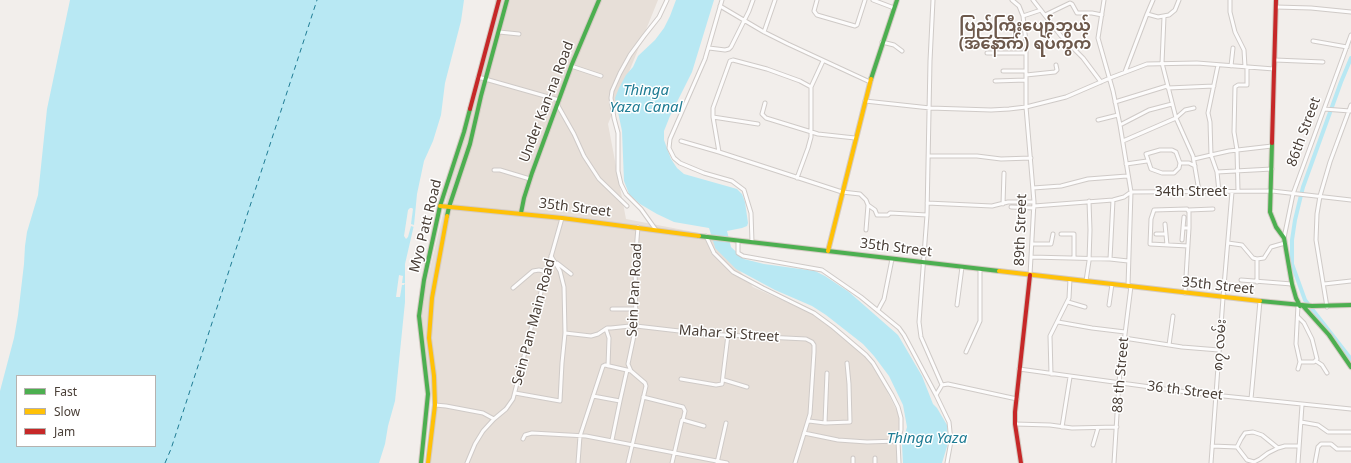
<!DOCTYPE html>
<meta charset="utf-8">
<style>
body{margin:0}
#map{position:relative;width:1351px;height:463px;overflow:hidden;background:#f2eeeb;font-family:"Noto Sans",sans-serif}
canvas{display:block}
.legend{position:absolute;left:16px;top:375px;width:140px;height:72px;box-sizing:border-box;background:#fff;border:1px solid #b6b2af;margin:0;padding:5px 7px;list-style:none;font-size:12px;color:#493e36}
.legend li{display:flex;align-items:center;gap:8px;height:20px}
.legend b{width:20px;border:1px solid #b6b2af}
</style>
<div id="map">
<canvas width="1351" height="463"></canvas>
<ul class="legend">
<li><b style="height:5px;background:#4caf50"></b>Fast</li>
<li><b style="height:5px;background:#ffc107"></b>Slow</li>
<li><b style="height:5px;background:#c62828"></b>Jam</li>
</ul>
</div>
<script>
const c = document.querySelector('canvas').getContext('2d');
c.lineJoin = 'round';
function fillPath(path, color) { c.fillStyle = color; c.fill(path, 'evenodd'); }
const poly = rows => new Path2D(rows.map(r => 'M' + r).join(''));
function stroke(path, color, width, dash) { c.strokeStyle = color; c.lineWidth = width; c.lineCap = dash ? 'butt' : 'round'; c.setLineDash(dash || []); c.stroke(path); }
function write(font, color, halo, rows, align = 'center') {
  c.font = font + ' "Noto Sans","Noto Sans Myanmar",sans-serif'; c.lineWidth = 3; c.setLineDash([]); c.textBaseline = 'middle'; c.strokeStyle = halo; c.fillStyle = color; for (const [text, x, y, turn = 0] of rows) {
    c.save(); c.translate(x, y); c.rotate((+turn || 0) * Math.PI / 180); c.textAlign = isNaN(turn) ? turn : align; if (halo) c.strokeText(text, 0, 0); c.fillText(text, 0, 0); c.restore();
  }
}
fillPath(poly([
 [495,0,658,0,608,124,626,219,699,233,716,241,753,287,820,317,848,341,874,365,900,417,900,463,427,463,433,405,420,311,447,197,494,21]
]), '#e7dfd8');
fillPath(poly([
 [70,0,464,0,461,21,445,83,441,115,433,141,424,161,417,194,414,225,405,264,405,302,395,401,388,426,385,444,379,463,0,463,0,391,14,338,18,315,24,264,25,246,27,232,38,195,47,109],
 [17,376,155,376,155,446,17,446],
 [676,0,714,0,692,72,670,116,664,131,664,140,671,159,677,168,684,174,730,187,737,189,742,194,745,202,748,223,747,226,742,228,727,231,731,247,744,259,764,264,815,271,825,276,849,292,898,335,922,376,933,404,937,408,947,425,949,440,942,463,903,463,902,445,907,427,903,405,889,376,874,356,863,344,826,315,812,306,775,290,736,269,715,248,715,247,709,228,674,222,657,214,640,204,629,194,624,181,622,131,615,98,619,88,626,75,633,67,638,56,655,40,664,28,670,16]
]), '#b8e8f3');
fillPath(poly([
 [410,208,412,208,413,209,411,224,414,225,414,227,411,226,408,237,406,239,404,236,408,210],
 [399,275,403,276,402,283,405,283,404,285,402,285,400,297,396,297]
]), '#f2eeeb');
stroke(poly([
 [1351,58,1341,82,1303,187,1295,220,1292,240,1292,264,1305,300,1351,359]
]), '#b8e8f3', 4);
stroke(poly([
 [165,463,171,449,317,0]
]), '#1f7c94', 1, [5, 4]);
const street = poly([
 [722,0,705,59,670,139,669,148,674,158,680,163,704,173,732,181,744,190,751,213,752,242],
 [817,0,814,11,817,15,855,26,857,25,865,0],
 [873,0,894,8],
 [933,0,930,61,927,215,919,322,921,337,942,385],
 [1012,0,1019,6,1023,16,1026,42,1026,107,1034,202,1030,275],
 [1033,0,1061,36,1083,58,1101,82],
 [1104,0,1098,38,1113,91,1120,125,1131,192,1128,286],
 [1230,0,1230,12,1235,32,1244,50,1245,67],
 [720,6,764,32,788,44,870,82],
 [1276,7,1311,8,1351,12],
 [1147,14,1153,0],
 [1045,15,1070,3,1072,4,1077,13,1092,13,1102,15],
 [1023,16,1041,10],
 [1164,17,1162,63,1176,118,1193,156,1199,191],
 [499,32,519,34],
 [764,32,775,0],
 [1313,41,1347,47],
 [882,42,894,45,902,51],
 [709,48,725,50,729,49,731,47,749,11,753,0],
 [987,53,1026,53],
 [1275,60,1323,62],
 [571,66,601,76],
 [1231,66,1233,48],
 [1003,71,1026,71],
 [1125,72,1147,14,1158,17,1169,15,1175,10,1179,0],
 [1026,75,1055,72,1057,70,1056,65],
 [478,77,559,100],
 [995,81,1026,80],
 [865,101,930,108,991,110,1009,109,1026,107,1066,97,1110,78,1147,64,1197,63,1274,69],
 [1115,102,1167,86,1168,88,1214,86],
 [765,103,762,114,766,118,818,134,855,138],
 [557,104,574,134,584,156,599,179,627,206],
 [1324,109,1350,111],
 [713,117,719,152],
 [1098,120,1118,115],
 [758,124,713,117,713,108,730,61,733,60,767,69,800,81,811,87],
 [1120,125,1149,110,1172,104],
 [681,141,719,152,842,192,860,194,866,200,868,205,866,230],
 [1123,141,1176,118,1185,110,1194,108],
 [929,156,977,156,1001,159,1031,158],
 [1194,159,1211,155,1210,122,1208,113,1218,65],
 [1180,163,1176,152,1172,150,1160,150,1146,154,1151,169,1162,173,1174,173,1179,168,1180,163,1189,163,1195,166],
 [1126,164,1147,161],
 [494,170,500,170,530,179],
 [1217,172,1211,155,1229,151,1272,146],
 [797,178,808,148,811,137,811,87,823,61],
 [1033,188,1061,186,1088,179,1127,176],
 [1238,191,1237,150,1234,132,1235,87,1238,85,1247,85,1247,67],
 [1219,192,1217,172,1272,169],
 [927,203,992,206,1008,202,1034,202],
 [1003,204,1004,173],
 [868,205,875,210,877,215,888,215,890,213,927,215],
 [1034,206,1113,200,1124,197,1131,192,1272,191,1351,200],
 [1011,207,1034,208],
 [1189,210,1213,209],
 [1184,217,1183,228,1189,228],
 [1165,224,1167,245],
 [656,230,641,209,626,194,621,184,618,171,618,133,614,118,611,98,612,91,620,73,630,55,644,36,659,17,667,0],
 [1061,234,1074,234,1074,258],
 [1156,234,1166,234],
 [706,236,714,253,733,272,763,288,814,313,833,327,866,355,873,363,892,395,898,407,901,418,901,430,898,441,899,463],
 [1284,238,1293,194,1351,35],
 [1182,240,1183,228],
 [738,241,738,253,743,256,822,270,861,297,899,328,904,335,936,395,949,422,951,441,947,463],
 [1228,243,1242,245,1253,258,1257,259,1264,258,1271,247,1285,243],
 [1032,244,1051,244,1053,234],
 [551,256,560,271,564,287,565,333],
 [1031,257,1110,259,1113,200],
 [1110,259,1128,261],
 [557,263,571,274],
 [1241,280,1292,284],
 [1086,281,1089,261,1090,230,1089,201],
 [1257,282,1257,259],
 [1324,284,1351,281],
 [513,288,533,271,539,270,547,272],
 [1185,293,1189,228,1189,212,1187,209,1154,210,1151,219,1150,244,1188,246],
 [1068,302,1085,307],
 [957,305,962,267],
 [1109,305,1112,284],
 [1327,307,1316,240,1317,214,1320,196,1330,162,1351,105],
 [612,309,636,309],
 [878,310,884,299,892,259],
 [1298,317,1304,323,1312,339,1317,359,1314,362,1300,362],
 [1058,322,1092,328,1125,332],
 [636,326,705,334,806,339,812,342,814,345,814,352,810,414,795,463],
 [606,329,609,338,608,366],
 [1124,338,1182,347,1219,350],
 [1169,345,1173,316],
 [966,352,980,321,980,269],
 [1316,361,1322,365,1327,373],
 [1019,369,1194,393,1351,409],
 [1298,369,1300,362,1296,344,1298,305],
 [1051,374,1050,336,1069,298,1070,279],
 [681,379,716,385,722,384,728,335],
 [724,380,747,387],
 [942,385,948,384,1017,399],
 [515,393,560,401,562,363,565,333,591,336,598,334,607,328,611,328,630,326,635,329],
 [936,395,942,385],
 [593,396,620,401,612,440],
 [643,397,683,407,685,411,683,420,704,426],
 [1251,399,1260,301],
 [620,401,627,370],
 [435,405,446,406,483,413,494,419],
 [809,421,825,423,850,422,849,384,847,363],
 [1301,422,1318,425,1328,432,1351,432],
 [825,423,827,373],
 [1015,424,1050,425,1072,428,1117,427],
 [1062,427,1070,377],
 [804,433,838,440,867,442,898,441],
 [523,439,525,435,532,433,586,436,727,463],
 [1093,445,1098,428],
 [1212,446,1237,447,1247,460,1254,462,1260,459,1268,453,1278,448,1285,446,1299,446],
 [1237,447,1241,439,1245,433,1253,432,1262,435,1278,448],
 [875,458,875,463],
 [467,463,475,444,483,431,494,419,506,409,513,399,534,317,562,218],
 [578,463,580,436,603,366,605,365,631,371],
 [628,463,646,386,645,383,631,371,628,364,636,326,635,264,638,227],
 [672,463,682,420],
 [717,463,726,423],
 [853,463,853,458],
 [1114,463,1119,382,1131,286],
 [1211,463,1223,298,1232,192],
 [1298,463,1302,405],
 [1315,463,1318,447,1321,444,1331,444,1337,449,1351,449]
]);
const fast = poly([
 [871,79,897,0],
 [1272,143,1270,212,1276,227,1284,238,1292,284,1296,298,1300,306],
 [521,213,524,198,532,173,572,64,599,0],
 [447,216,449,207,470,144,481,96,507,0],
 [699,236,999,271],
 [1260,301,1312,306,1351,305],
 [1303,306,1329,335,1351,367],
 [421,463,428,394,419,316,424,280,440,206,464,132,470,109]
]);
const slow = poly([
 [440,206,562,218,699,236],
 [828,251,871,79],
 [999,271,1260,301],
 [428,463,435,405,434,376,429,338,432,298,447,216]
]);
const jam = poly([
 [470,109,499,0],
 [1272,143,1276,0],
 [1021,463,1015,424,1015,412,1030,275]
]);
stroke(street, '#cfcac7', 5);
stroke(fast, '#d4cbc3', 6);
stroke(slow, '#d4cbc3', 6);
stroke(jam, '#d4cbc3', 6);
stroke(street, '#fdfcfc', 3);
stroke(fast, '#4caf50', 4);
stroke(slow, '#ffc107', 4);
stroke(jam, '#c62828', 4);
write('14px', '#493e36', '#fff', [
 ["Under Kan-na Road",547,102,-69],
 ["86th Street",1304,132,-70],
 ["34th Street",1191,192],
 ["35th Street",575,208,7],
 ["Myo Patt Road",426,226,-76],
 ["89th Street",1021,230,-88],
 ["35th Street",896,248,7],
 ["35th Street",1218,286,6],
 ["Sein Pan Road",635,290,-87],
 ["Sein Pan Main Road",534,322,-75],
 ["Mahar Si Street",729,334,4],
 ["၈၇ လမ်း",1220,345,-86],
 ["88 th Street",1121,375,-85],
 ["36 th Street",1185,391,7]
]);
write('italic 15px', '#1f7c94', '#fff', [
 ["Thinga",646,91],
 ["Yaza Canal",646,108],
 ["Thinga Yaza",927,439]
]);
write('bold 16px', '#6d594c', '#fff', [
 ["ပြည်ကြီးပျော်ဘွယ်",1025,26],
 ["(အနောက်) ရပ်ကွက်",1025,44]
]);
</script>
